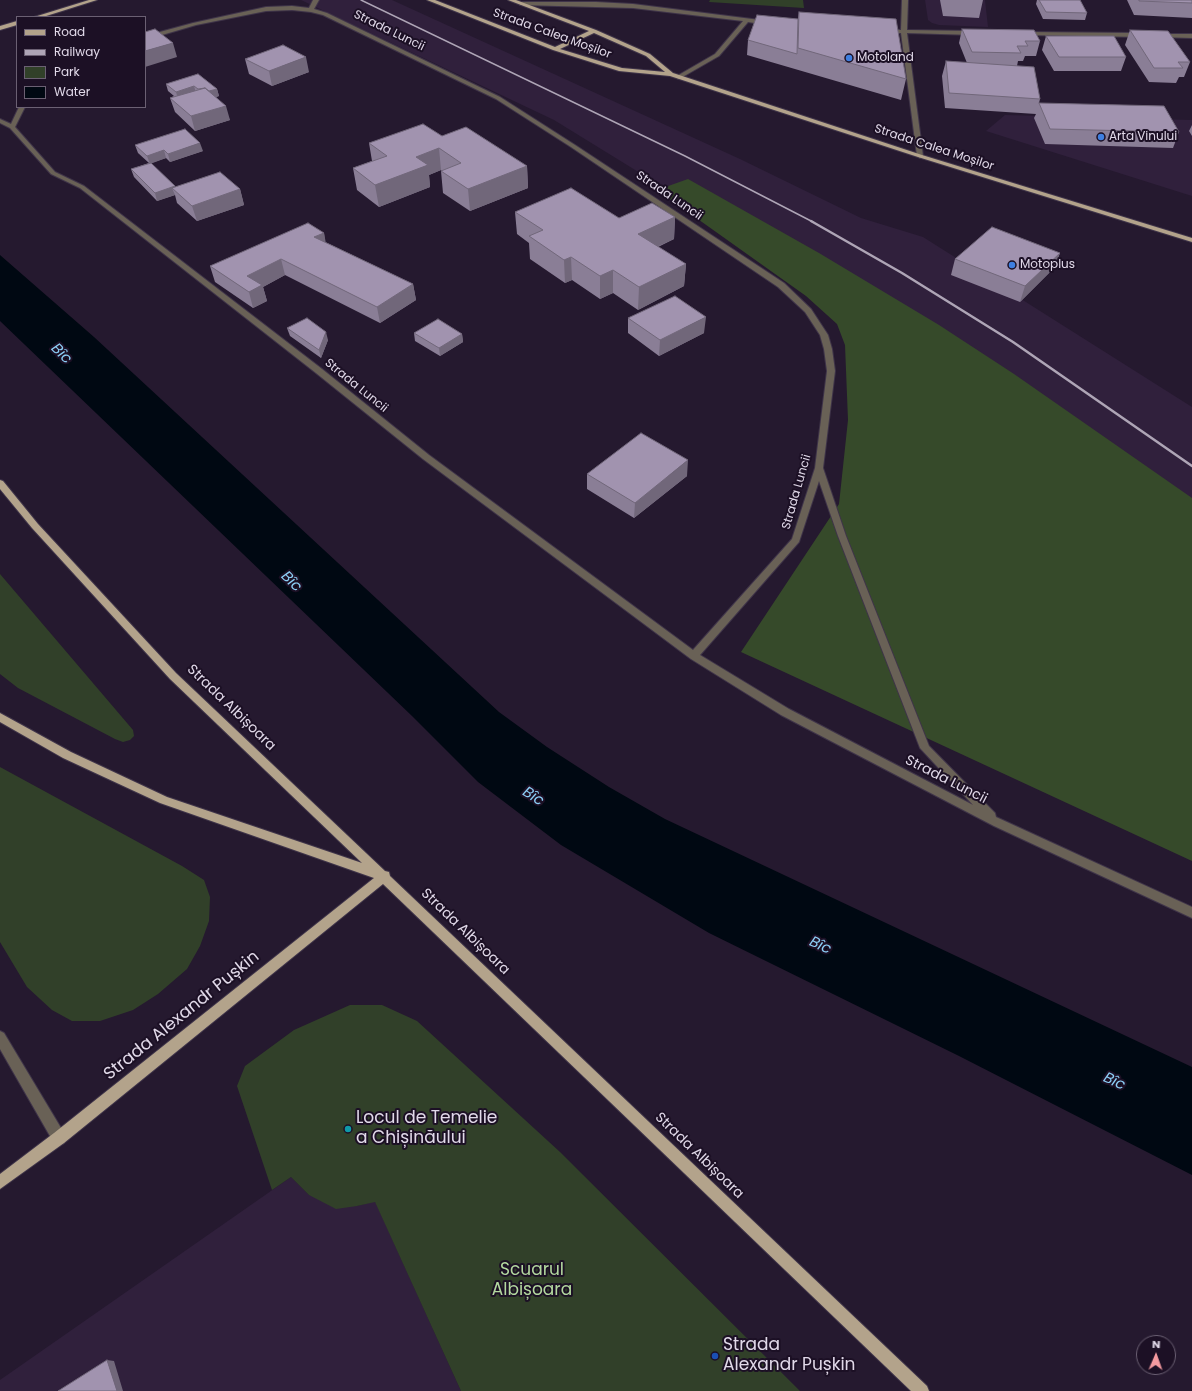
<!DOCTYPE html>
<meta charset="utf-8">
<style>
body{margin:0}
#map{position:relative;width:1192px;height:1391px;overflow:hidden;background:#25192f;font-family:Poppins,sans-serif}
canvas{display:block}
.legend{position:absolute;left:16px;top:16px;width:130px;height:92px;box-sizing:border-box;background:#1c1025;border:1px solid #6b6073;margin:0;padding:5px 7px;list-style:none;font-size:12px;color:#e1d9e9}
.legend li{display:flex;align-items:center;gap:8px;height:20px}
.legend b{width:20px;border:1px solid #6b6073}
.north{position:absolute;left:1136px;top:1335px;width:40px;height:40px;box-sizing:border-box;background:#1c1025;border:1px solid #6b6073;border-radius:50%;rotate:2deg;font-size:11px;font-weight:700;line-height:16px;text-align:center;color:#e1d9e9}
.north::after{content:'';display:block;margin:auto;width:14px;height:18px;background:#f49aa0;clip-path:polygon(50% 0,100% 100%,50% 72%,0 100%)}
</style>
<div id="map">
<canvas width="1192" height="1391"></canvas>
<ul class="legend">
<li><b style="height:5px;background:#b3a38b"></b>Road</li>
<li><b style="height:5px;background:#aea5b6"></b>Railway</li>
<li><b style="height:11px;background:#314029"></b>Park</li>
<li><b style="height:11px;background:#000812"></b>Water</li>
</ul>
<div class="north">N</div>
</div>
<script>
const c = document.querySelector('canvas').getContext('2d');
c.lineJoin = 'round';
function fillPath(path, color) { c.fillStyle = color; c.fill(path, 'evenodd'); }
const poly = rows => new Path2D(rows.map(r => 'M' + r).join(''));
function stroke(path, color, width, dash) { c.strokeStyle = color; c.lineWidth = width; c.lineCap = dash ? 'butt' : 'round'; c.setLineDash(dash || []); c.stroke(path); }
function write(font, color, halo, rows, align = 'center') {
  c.font = font + ' Poppins,sans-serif'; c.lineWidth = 4; c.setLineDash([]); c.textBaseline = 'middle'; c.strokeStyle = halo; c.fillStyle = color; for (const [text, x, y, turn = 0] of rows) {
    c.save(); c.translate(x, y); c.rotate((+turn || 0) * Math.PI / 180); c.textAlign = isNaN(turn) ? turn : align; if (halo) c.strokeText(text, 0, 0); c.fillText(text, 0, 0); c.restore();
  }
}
fillPath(poly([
 [301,0,392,0,740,159,861,218,923,237,1192,407,1192,546,718,221,554,120],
 [925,0,985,0,988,27,939,25,932,23,928,20],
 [1005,115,1192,120,1192,196,986,131],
 [291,1177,309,1195,357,1206,375,1201,461,1391,0,1391,0,1380]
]), '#30203c');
fillPath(poly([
 [710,0,803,0,804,8,709,2],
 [0,574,133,730,134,736,130,740,123,742,115,739,18,688,0,674],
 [0,767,182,866,204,880,210,897,209,921,200,946,187,969,158,994,133,1010,100,1021,72,1021,52,1010,27,987,0,942],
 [350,1005,382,1005,417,1021,560,1152,800,1391,461,1391,375,1202,357,1206,336,1209,309,1195,291,1177,272,1190,237,1086,245,1066,294,1030]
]), '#314029');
fillPath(poly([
 [688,179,819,253,939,325,1014,374,1192,498,1192,861,741,652,839,504,848,420,845,345,837,324,806,296,657,190]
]), '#364a2a');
fillPath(poly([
 [0,255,94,337,499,712,547,747,609,787,665,819,1192,1067,1192,1175,959,1056,709,933,561,845,478,782,412,716,0,321]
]), '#000812');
const minor = poly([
 [313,0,319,0,314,9,327,13,500,97,575,145,784,283,811,309,828,335,832,349,835,371,823,468,846,536,929,746,995,813,996,817,1192,907,1192,918,994,826,781,715,691,659,423,459,316,373,80,188,51,174,10,128,0,123,0,119,11,124,19,107,25,107,15,127,55,172,84,186,322,369,429,455,693,650,792,539,815,468,827,371,824,349,820,335,805,312,778,287,571,147,496,99,323,15,311,12,292,10,266,11,196,25,145,40,145,36,193,23,266,7,292,6,309,8,313,0],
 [819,481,838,536,920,748,973,805,789,709,700,655,799,542,819,481],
 [902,0,908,0,907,30,974,31,977,33,974,35,907,33,923,156,920,158,917,156,901,33,886,33,883,31,886,29,901,30,902,0],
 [522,2,596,2,633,4,768,21,771,23,768,25,748,22,719,56,679,79,677,78,677,76,715,54,743,21,633,8,520,5,520,3,522,2],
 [1024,32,1142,33,1145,35,1142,37,1022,35,1021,34,1024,32],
 [1158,34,1192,34,1192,38,1156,37,1156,35,1158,34],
 [0,1031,4,1033,64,1133,66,1138,64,1143,59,1145,54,1143,0,1049,0,1031]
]);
const major = poly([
 [89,0,97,0,43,17,34,17,89,0],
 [427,0,435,0,555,47,589,31,508,0,516,0,596,30,650,54,673,73,922,155,1192,238,1192,242,918,157,670,76,619,71,553,50,427,0],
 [594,33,646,56,665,72,622,68,560,49,594,33],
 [17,21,17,25,0,30,0,26,17,21],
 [0,480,3,481,38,524,176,673,385,871,389,872,390,876,927,1386,929,1391,911,1391,383,884,64,1143,0,1189,0,1174,54,1133,374,878,160,803,63,758,0,722,0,713,71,752,167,797,362,863,170,679,32,528,0,489,0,480]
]);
stroke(minor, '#3f3449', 2);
stroke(major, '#3f3449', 2);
fillPath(minor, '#696156');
fillPath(major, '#b3a38b');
stroke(poly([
 [361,0,685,156,813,222]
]), '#aea5b6', 1.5);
stroke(poly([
 [811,221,902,273,1013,342,1192,466]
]), '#aea5b6', 2.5);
fillPath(poly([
 [940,0,983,0,979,18,943,16],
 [1037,0,1080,0,1087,13,1085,20,1043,19,1036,4],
 [1127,0,1192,0,1192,18,1134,15],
 [799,12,906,79,901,100,747,55,748,40,798,19],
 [962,29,1040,41,1036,56,1025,56,1023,61,1018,61,1017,66,1040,99,1039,103,1179,132,1173,148,1045,144,1034,118,1036,114,945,108,942,76,946,61,967,63,959,43],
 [1130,30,1190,62,1184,77,1179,77,1176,83,1149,82,1125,45],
 [1046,36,1126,57,1121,71,1054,71,1042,50],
 [245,59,309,72,272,86,249,74],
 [198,74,217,89,219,96,216,97,230,120,195,131,175,112,170,98,174,96,168,91,166,84],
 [1192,125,1192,136,1189,131],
 [442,136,527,166,528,188,470,211,443,193,441,171,442,170,441,170,429,175,430,187,379,207,357,190,353,168,372,161,369,143],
 [135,145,203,151,170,162,166,158,151,163,175,187,240,189,244,205,197,221,177,203,175,195,157,201,134,177,131,169,149,163,138,153],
 [515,212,619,218,675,217,674,239,658,247,686,264,684,286,638,310,613,293,600,299,572,280,565,283,530,259,529,243,517,234],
 [324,233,325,242,413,284,416,300,380,323,285,275,263,287,267,301,253,308,215,282,210,266],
 [1060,253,1054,268,1020,302,951,275,955,259],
 [628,318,704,333,659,356,628,333],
 [287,328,328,340,321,358,290,336],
 [414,333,462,334,463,342,440,356,415,341],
 [587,474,687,476,634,518,587,489]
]), '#8a7e96');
fillPath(poly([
 [173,43,177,57,145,67,145,51],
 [306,57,309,72,272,86,269,71],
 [194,86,196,93,178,99,176,92],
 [217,89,219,96,205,101,203,93],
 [226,106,230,120,195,131,191,116],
 [200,143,203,151,170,162,168,154],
 [439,148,441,170,429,175,430,187,379,207,375,185,416,157],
 [164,150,166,158,150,164,147,156],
 [527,166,528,188,470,211,468,189],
 [175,186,176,191,172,188,175,195,157,201,155,193],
 [240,189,244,205,197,221,192,206],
 [675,217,674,239,637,256,638,234],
 [324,233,327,249,314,237],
 [1060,253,1054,268,1020,302,1025,286],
 [571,257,572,280,565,283,564,260],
 [281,259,285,275,263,287,267,301,253,308,249,292,247,276],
 [686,264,684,286,638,310,639,287],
 [613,270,613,293,600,299,600,276],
 [413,284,416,300,380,323,377,307],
 [706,317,704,333,659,356,660,340],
 [326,332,328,340,321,358,319,350],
 [462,334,463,342,440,356,439,348],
 [688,460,687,476,634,518,635,503],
 [107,1360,114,1361,123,1391,117,1391]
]), '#71677a');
const building = poly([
 [1039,0,1080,0,1087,13,1046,12,1039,0],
 [1139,0,1192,0,1192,3,1139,1,1139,0],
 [799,12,896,19,906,79,798,48,799,12],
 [757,15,798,19,797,54,748,40,757,15],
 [155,29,173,43,145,51,145,32,155,29],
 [962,29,1034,30,1040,41,1025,41,1028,46,1017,46,1021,53,972,52,962,29],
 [1130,30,1168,31,1190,62,1178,62,1183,68,1154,68,1130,30],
 [1046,36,1114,36,1126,57,1059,57,1046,36],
 [283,45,306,57,269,71,245,59,283,45],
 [946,61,1034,67,1040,99,949,93,946,61],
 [198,74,217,89,209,91,205,88,198,89,194,86,176,92,166,84,198,74],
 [205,88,226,106,191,116,170,98,205,88],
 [1039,103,1164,106,1179,132,1050,129,1039,103],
 [423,124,442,136,466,127,527,166,468,189,441,171,461,163,439,148,416,157,428,165,375,185,353,168,387,156,369,143,423,124],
 [185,129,200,143,168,154,164,150,147,156,135,145,185,129],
 [151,163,175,186,155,193,131,169,151,163],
 [220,172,240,189,192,206,172,188,220,172],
 [571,188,619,218,652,203,675,217,638,234,686,264,639,287,613,270,600,276,571,257,564,260,529,236,543,230,515,212,571,188],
 [308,223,324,233,314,237,413,284,377,307,281,259,247,276,262,285,249,292,210,266,308,223],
 [992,227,1060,253,1025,286,955,259,992,227],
 [675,296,706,317,660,340,628,318,675,296],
 [307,318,326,332,319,350,287,328,307,318],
 [438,319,462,334,439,348,414,333,438,319],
 [641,433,688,460,635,503,587,474,641,433],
 [107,1360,117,1391,58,1391,107,1360]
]);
fillPath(building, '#a193af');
stroke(building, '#71677a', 1);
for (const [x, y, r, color] of [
 [849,58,4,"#3f7fe0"],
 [1101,137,4,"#3f7fe0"],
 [1012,265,4,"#3f7fe0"],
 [348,1129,4,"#0f9aa8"],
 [715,1356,4,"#1a4fb4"]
]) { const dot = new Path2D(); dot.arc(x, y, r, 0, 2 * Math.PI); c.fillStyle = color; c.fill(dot); stroke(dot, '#1c1025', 1.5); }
write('12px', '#e1d9e9', '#1c1025', [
 ["Strada Luncii",389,31,26],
 ["Strada Calea Moșilor",552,34,20],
 ["Strada Calea Moșilor",934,148,18],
 ["Strada Luncii",669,196,34],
 ["Strada Luncii",356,386,39],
 ["Strada Luncii",797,492,-74]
]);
write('12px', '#e1d9e9', '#1c1025', [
 ["Motoland",857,58],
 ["Arta Vinului",1109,137],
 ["Motoplus",1020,265]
], 'left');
write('14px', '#e1d9e9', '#1c1025', [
 ["Strada Albișoara",231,708,44],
 ["Strada Luncii",946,780,27],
 ["Strada Albișoara",465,932,44],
 ["Strada Albișoara",699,1156,44]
]);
write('italic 15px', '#8ccff6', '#1c1025', [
 ["Bîc",61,354,45],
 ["Bîc",291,582,44],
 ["Bîc",533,797,32],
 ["Bîc",820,946,25],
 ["Bîc",1114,1082,25]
]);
write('17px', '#e1d9e9', '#1c1025', [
 ["Strada Alexandr Pușkin",182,1016,-39]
]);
write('17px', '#e1d9e9', '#1c1025', [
 ["Locul de Temelie",356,1119],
 ["a Chișinăului",356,1139],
 ["Strada",723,1346],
 ["Alexandr Pușkin",723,1366]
], 'left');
write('17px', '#b3d89f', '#1c1025', [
 ["Scuarul",532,1271],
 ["Albișoara",532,1291]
]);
</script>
